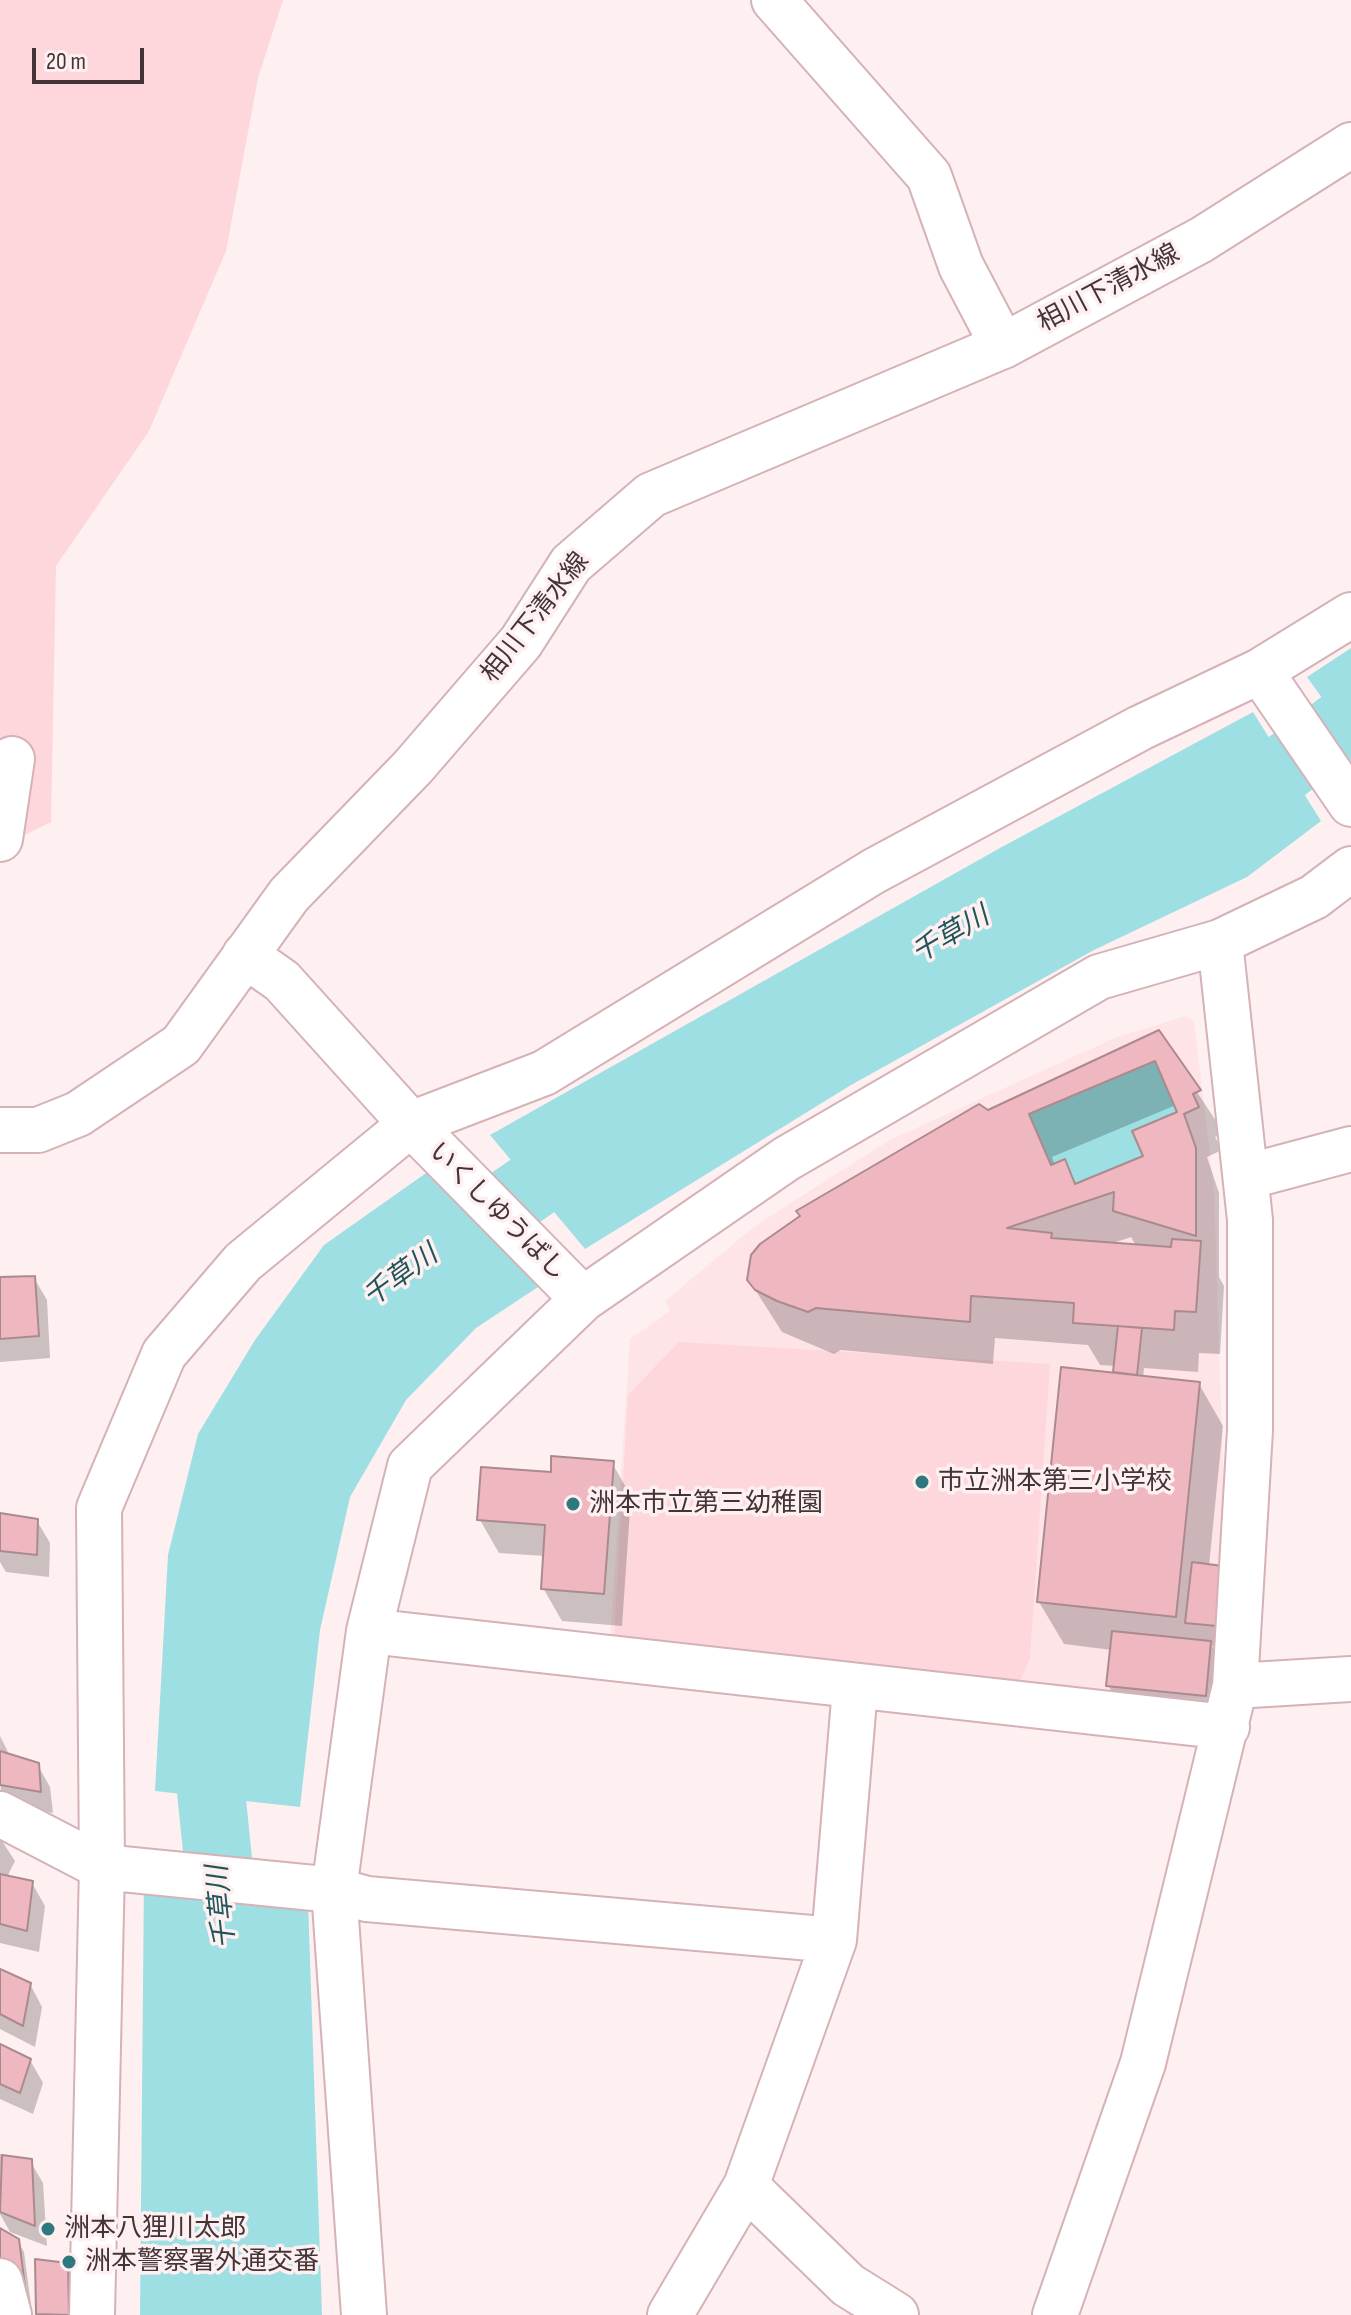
<!DOCTYPE html>
<meta charset="utf-8">
<style>
body{margin:0}
#map{position:relative;width:1351px;height:2315px;overflow:hidden;background:#feeff1;font-family:"Sofia Sans Condensed",sans-serif}
canvas{display:block}
.scale{position:absolute;left:32px;top:48px;width:112px;height:36px;box-sizing:border-box;border:4px solid #433537;border-top:0;padding-left:10px;font-size:24px;line-height:28px;white-space:nowrap;color:#433537;-webkit-text-stroke:6px #feeff1;paint-order:stroke}
</style>
<div id="map">
<canvas width="1351" height="2315"></canvas>
<div class="scale">20 m</div>
</div>
<script>
const c = document.querySelector('canvas').getContext('2d');
c.lineJoin = 'round';
function fillPath(path, color) { c.fillStyle = color; c.fill(path, 'evenodd'); }
const poly = rows => new Path2D(rows.map(r => 'M' + r).join(''));
function stroke(path, color, width, dash) { c.strokeStyle = color; c.lineWidth = width; c.lineCap = dash ? 'butt' : 'round'; c.setLineDash(dash || []); c.stroke(path); }
function write(font, color, halo, rows, align = 'center') {
  c.font = font + ' "Sofia Sans Condensed","Noto Sans JP",sans-serif'; c.lineWidth = 7; c.setLineDash([]); c.textBaseline = 'middle'; c.strokeStyle = halo; c.fillStyle = color; for (const [text, x, y, turn = 0] of rows) {
    c.save(); c.translate(x, y); c.rotate((+turn || 0) * Math.PI / 180); c.textAlign = isNaN(turn) ? turn : align; if (halo) c.strokeText(text, 0, 0); c.fillText(text, 0, 0); c.restore();
  }
}
fillPath(poly([
 [1186,1016,1194,1021,1214,1189,1228,1626,1218,1698,1042,1697,610,1640,630,1339,670,1311,665,1301,755,1226,888,1141,1115,1038]
]), '#fee3e7');
fillPath(poly([
 [0,0,283,0,258,78,226,251,149,431,56,566,51,822,0,847],
 [679,1342,1050,1364,1030,1658,1019,1683,614,1636,628,1395]
]), '#fdd7dc');
fillPath(poly([
 [1351,648,1351,738,1307,677],
 [1253,712,1321,821,1247,877,1094,950,851,1085,585,1249,490,1135,1000,848],
 [1155,1061,1177,1112,1132,1131,1143,1156,1075,1184,1051,1165,1029,1114],
 [436,1166,538,1287,476,1328,406,1400,350,1497,320,1630,300,1807,155,1791,168,1555,198,1434,255,1340,324,1245],
 [144,1877,308,1901,322,2315,140,2315]
]), '#9ddfe3');
fillPath(poly([
 [1158,1033,1224,1133,1215,1137,1222,1150,1207,1157,1219,1193,1219,1277,1224,1286,1220,1354,1199,1353,1198,1372,1144,1368,1143,1378,1199,1384,1223,1426,1209,1566,1228,1648,1212,1646,1223,1665,1217,1717,1121,1707,1108,1685,1112,1650,1064,1644,1039,1602,1117,1375,1116,1366,1100,1365,1088,1345,995,1338,993,1364,841,1350,834,1354,782,1332,749,1280,749,1268,761,1245,988,1112],
 [1176,1105,1180,1113,1145,1157,1077,1185,1064,1162,1055,1166,1052,1157],
 [1131,1237,1136,1246,1110,1244],
 [34,1278,47,1300,50,1358,0,1362,0,1279],
 [612,1463,631,1496,622,1626,562,1621,543,1588,545,1556,499,1553,480,1520,552,1474],
 [37,1521,50,1543,49,1577,6,1572,0,1562,0,1522],
 [0,1736,10,1756,37,1764,50,1787,53,1813,1,1804],
 [0,1838,15,1861,7,1877,32,1883,45,1906,39,1952,0,1943],
 [0,1971,30,1984,42,2007,35,2047,0,2029],
 [0,2047,30,2060,43,2083,33,2114,0,2099],
 [0,2154,30,2161,43,2183,47,2246,10,2232,0,2214],
 [0,2231,18,2241,24,2252,31,2305,0,2308],
 [67,2265,80,2287,80,2315,39,2315]
]), '#0003');
stroke(poly([
 [1205,813,1253,792,1351,717],
 [439,1250,544,1178,611,1138],
 [202,1703,227,1948]
]), '#9ddfe3', 68);
const building = poly([
 [1159,1030,1201,1090,1193,1094,1199,1107,1184,1114,1196,1148,1196,1236,1113,1211,1114,1192,1007,1228,1052,1233,1051,1238,1171,1247,1172,1239,1201,1241,1196,1312,1175,1311,1174,1330,1073,1323,1074,1303,971,1296,970,1322,816,1308,808,1312,777,1301,755,1290,747,1280,751,1255,760,1244,800,1216,796,1211,979,1104,988,1110,1159,1030],
 [1155,1061,1177,1112,1132,1131,1143,1156,1075,1184,1065,1159,1051,1165,1029,1114,1155,1061],
 [35,1276,39,1336,0,1339,0,1277,35,1276],
 [1118,1326,1142,1328,1137,1375,1113,1372,1118,1326],
 [1061,1367,1200,1382,1176,1617,1037,1602,1061,1367],
 [551,1456,614,1461,604,1594,541,1589,545,1525,477,1520,481,1467,551,1472,551,1456],
 [0,1513,38,1519,37,1555,0,1551,0,1513],
 [1192,1562,1223,1566,1217,1626,1185,1623,1192,1562],
 [1112,1631,1211,1641,1206,1696,1106,1686,1112,1631],
 [0,1751,39,1763,41,1792,0,1785,0,1751],
 [0,1874,33,1881,27,1931,0,1924,0,1874],
 [0,1969,31,1983,23,2026,0,2014,0,1969],
 [0,2044,31,2059,20,2093,0,2084,0,2044],
 [2,2155,32,2159,35,2226,0,2212,2,2155],
 [0,2228,19,2239,26,2295,0,2298,0,2228],
 [35,2259,68,2263,69,2315,36,2314,35,2259]
]);
fillPath(building, '#efb7bf');
stroke(building, '#ab8a8f', 2);
const minor = poly([
 [774,0,929,176,961,266,1003,346],
 [1260,671,1351,804],
 [0,839,12,759],
 [245,955,282,981,411,1124,583,1299],
 [1246,1177,1351,1149],
 [369,1631,1227,1727],
 [1235,1686,1351,1679],
 [0,1814,102,1867,334,1890,367,1899,834,1940],
 [746,2186,848,2285,896,2315],
 [0,2281,9,2315],
 [92,2315,102,1867,99,1508,164,1354,243,1262,411,1124,544,1073,874,871,1140,728,1260,671,1351,615],
 [364,2315,334,1890,369,1631,410,1466,583,1299,786,1159,1099,977,1220,942,1314,897,1351,869],
 [670,2315,746,2186,834,1940,855,1688],
 [1055,2315,1143,2063,1235,1686,1250,1430,1250,1220,1220,942]
]);
const major = poly([
 [0,1130,38,1130,78,1114,181,1045,289,895,413,767,521,642,571,564,651,495,1003,346,1201,240,1351,145]
]);
stroke(minor, '#d5b2b7', 48);
stroke(major, '#d5b2b7', 48);
stroke(minor, '#fff', 44);
stroke(major, '#fff', 44);
for (const [x, y, r, color] of [
 [922,1482,8,"#2f787d"],
 [573,1504,8,"#2f787d"],
 [48,2229,8,"#2f787d"],
 [69,2262,8,"#2f787d"]
]) { const dot = new Path2D(); dot.arc(x, y, r, 0, 2 * Math.PI); c.fillStyle = color; c.fill(dot); stroke(dot, '#feeff1', 3); }
write('26px', '#433537', '#feeff1', [
 ["相川下清水線",1109,289,-28],
 ["相川下清水線",536,618,-52],
 ["いくしゆうばし",497,1212,45]
]);
write('26px', '#433537', '#feeff1', [
 ["市立洲本第三小学校",938,1482],
 ["洲本市立第三幼稚園",589,1504],
 ["洲本八狸川太郎",64,2229],
 ["洲本警察署外通交番",85,2262]
], 'left');
write('italic 28px', '#1f565a', '#feeff1', [
 ["千草川",951,936,-30],
 ["千草川",401,1277,-36],
 ["千草川",223,1907,-96]
]);
</script>
